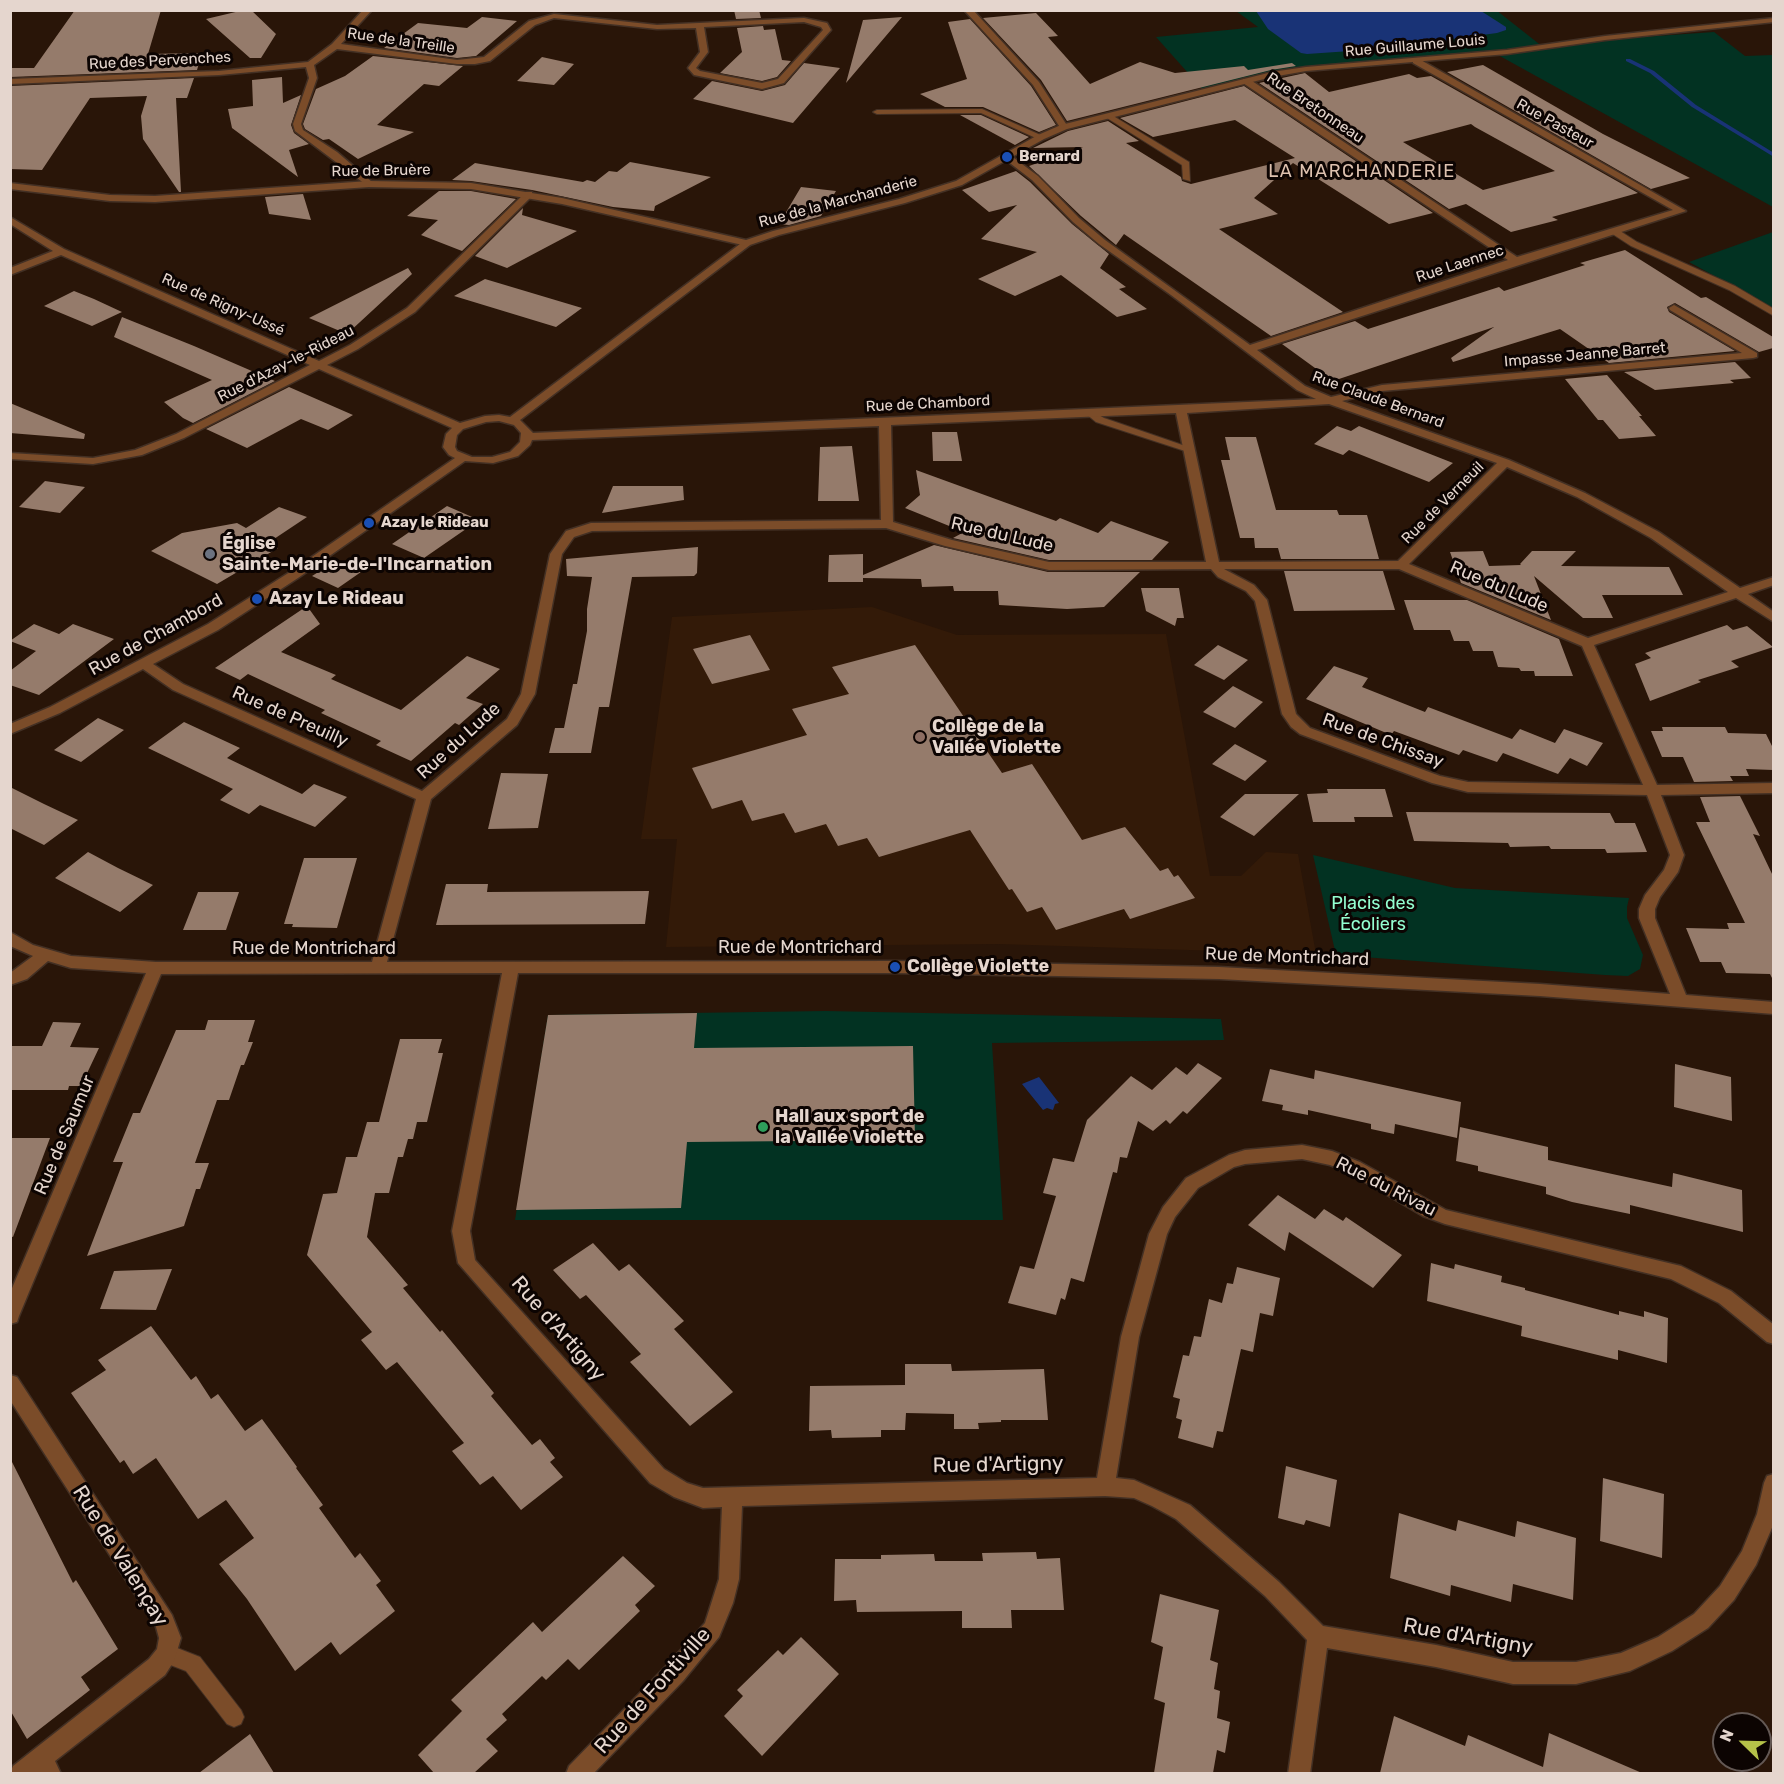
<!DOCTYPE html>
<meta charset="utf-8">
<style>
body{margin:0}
#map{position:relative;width:1784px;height:1784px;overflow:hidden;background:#291508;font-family:Rubik,sans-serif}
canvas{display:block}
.frame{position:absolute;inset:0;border:12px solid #e5d6ce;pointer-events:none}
.north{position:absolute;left:1712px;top:1712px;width:60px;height:60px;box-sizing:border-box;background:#0c0402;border:2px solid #635854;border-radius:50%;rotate:293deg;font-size:16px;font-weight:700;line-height:24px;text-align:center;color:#e5d6ce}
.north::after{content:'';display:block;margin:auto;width:21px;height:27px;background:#b5c249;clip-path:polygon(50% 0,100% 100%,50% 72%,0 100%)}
</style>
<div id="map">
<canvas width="1784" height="1784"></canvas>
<div class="frame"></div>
<div class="north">N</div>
</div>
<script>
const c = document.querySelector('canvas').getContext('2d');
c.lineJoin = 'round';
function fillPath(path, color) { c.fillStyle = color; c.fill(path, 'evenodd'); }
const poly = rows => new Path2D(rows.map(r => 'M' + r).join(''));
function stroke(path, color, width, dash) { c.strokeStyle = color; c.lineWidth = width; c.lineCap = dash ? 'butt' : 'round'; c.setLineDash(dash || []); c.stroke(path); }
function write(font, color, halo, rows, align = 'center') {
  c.font = font + ' Rubik,sans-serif'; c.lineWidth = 6; c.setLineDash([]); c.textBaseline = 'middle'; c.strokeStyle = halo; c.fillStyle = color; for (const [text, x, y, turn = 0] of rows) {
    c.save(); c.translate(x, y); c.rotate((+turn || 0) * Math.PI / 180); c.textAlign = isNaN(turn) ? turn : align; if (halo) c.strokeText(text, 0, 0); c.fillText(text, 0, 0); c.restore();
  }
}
fillPath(poly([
 [872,607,957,635,1166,634,1210,876,1241,876,1266,852,1298,854,1316,954,999,944,666,947,677,839,641,839,672,617]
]), '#331a08');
fillPath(poly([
 [1496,10,1543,47,1306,69,1205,92,1156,37,1258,27,1236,11],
 [1714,32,1745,56,1773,55,1773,207,1498,55,1628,38],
 [1773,232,1773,308,1689,262],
 [1313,855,1455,888,1629,898,1627,907,1627,918,1643,955,1640,969,1628,976,1605,975,1336,955],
 [826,1011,1221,1019,1224,1040,992,1043,1003,1220,515,1220,548,1015]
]), '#023222');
fillPath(poly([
 [1256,11,1481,11,1506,27,1506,30,1497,33,1452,39,1437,45,1307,54,1301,53,1268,29],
 [1039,1077,1059,1103,1055,1104,1053,1110,1047,1108,1043,1110,1022,1084]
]), '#193376');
fillPath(poly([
 [1626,59,1630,59,1654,71,1696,105,1774,153,1774,157,1692,107,1650,73,1626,61,1626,59]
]), '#193376');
fillPath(poly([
 [75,10,161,10,148,54,202,53,197,70,10,77,10,68,34,68],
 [244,10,251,10,276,34,261,58,250,58,206,19],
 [734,10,759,10,761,18,736,19],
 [1036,13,1058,36,1048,37,1090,84,1140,62,1175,73,1244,66,1248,70,1292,63,1296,66,1271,70,1067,121,1041,80,983,18],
 [482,17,517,21,476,56,457,58,384,48,418,23,467,28],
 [902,17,846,83,863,20],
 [970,19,1031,86,1056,125,1039,132,983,107,945,107,920,94,967,79,948,22],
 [763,26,764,30,775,29,782,60,791,61,777,77,762,81,720,73,742,52,737,28],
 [373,56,463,66,439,86,424,84,377,125,414,132,358,159,329,139,323,140,305,129,303,124,316,89,345,76],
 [542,57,574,64,554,85,517,81],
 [804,63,840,68,793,123,693,99,712,81,762,91,785,85],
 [1483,65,1603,134,1690,178,1651,189,1447,72],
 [1305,73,1329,92,1409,74,1417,78,1431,76,1638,193,1552,217,1558,220,1511,232,1466,204,1449,209,1259,83],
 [1471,124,1475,127,1555,171,1483,190,1403,142],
 [282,77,283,103,301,95,291,125,294,133,309,144,289,150,298,177,232,128,228,109,253,106,252,80],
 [194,78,187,98,176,98,181,192,179,192,143,139,141,116,147,96,90,98,42,170,10,169,10,86],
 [1244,86,1433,213,1389,224,1293,163,1254,198,1278,214,1219,229,1343,312,1271,336,1124,234,1116,245,1081,216,1029,166,1083,147,1033,148,1068,131,1108,121,1139,141,1126,143,1181,177,1182,181,1191,184,1295,158,1235,120,1153,137,1120,118],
 [960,115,981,115,1029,137,1015,145],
 [630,162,711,177,655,206,654,211,613,207,532,190,471,181,452,180,475,163,583,182,587,180,595,182,609,171,617,172],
 [1016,171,1030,182,1072,224,1109,254,1100,268,1126,287,1119,289,1147,309,1117,317,1061,275,1015,296,978,279,1037,252,981,239,1017,205,989,212,962,190],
 [801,187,836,191,821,216,789,225,779,224],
 [439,191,471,191,516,199,462,251,421,235,438,220,407,216],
 [303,194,311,220,269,214,265,197],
 [523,208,522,215,577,231,507,268,475,256],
 [1625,250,1701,298,1706,297,1773,337,1773,348,1759,352,1675,303,1667,307,1669,312,1735,351,1609,363,1560,329,1453,362,1451,358,1494,327,1336,380,1326,376,1282,344,1355,321,1368,329,1499,287,1504,291,1585,265,1580,263],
 [408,268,412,274,347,334,309,318],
 [485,279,582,308,556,327,454,296],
 [74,291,94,299,122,312,92,326,44,306],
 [122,317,194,346,275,381,193,423,183,418,164,402,212,380,114,337],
 [1735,362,1751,378,1730,380,1734,383,1655,390,1624,372],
 [1607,375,1642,416,1639,416,1656,436,1619,439,1603,420,1598,420,1565,379],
 [289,387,353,415,328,430,301,419,247,448,206,429],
 [10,403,85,434,84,439,10,433],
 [1337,426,1351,431,1359,426,1453,463,1429,482,1349,450,1343,455,1314,444],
 [932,432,957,432,962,461,933,461],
 [1225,437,1256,437,1276,510,1337,510,1339,515,1367,515,1379,559,1281,559,1278,548,1255,548,1254,538,1240,538,1221,460,1230,460],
 [852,446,859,501,818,501,820,447],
 [916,470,1056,521,1060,518,1098,533,1111,521,1169,542,1152,560,1049,560,953,538,964,532,905,508,920,495],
 [45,481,85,487,60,513,19,507],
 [613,486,683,486,684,500,602,513],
 [447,506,479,520,424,558,392,544],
 [279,507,307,517,268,543,278,548,217,584,151,551,182,533,237,523,246,528],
 [934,545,1048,572,1140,572,1104,607,1067,609,999,605,998,591,954,591,953,586,922,587,921,579,863,578,863,582,828,582,829,555,863,554,863,575],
 [698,547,697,573,694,576,632,577,609,707,599,707,591,753,549,753,555,728,564,728,573,684,577,684,587,631,587,609,592,577,567,576,566,559],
 [1483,551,1489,566,1521,565,1520,564,1532,551,1576,551,1561,566,1669,567,1683,595,1602,595,1613,618,1583,618,1534,576,1551,620,1461,583,1450,552],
 [336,561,361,572,338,588,312,576],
 [1284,571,1383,571,1395,610,1294,611],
 [1141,588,1179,588,1184,618,1177,618,1175,626,1146,611],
 [1404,600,1467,600,1559,639,1573,676,1535,676,1534,671,1521,671,1519,668,1498,667,1493,651,1473,651,1469,641,1454,641,1450,630,1414,630],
 [307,606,320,624,281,652,336,675,331,679,401,710,467,656,500,669,466,698,483,704,459,725,455,723,411,761,376,745,381,741,321,713,325,710,248,674,240,680,215,668],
 [34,624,59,634,73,624,114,639,39,695,10,685,10,671,36,651,10,641],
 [1727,625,1733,630,1747,626,1773,647,1731,661,1739,667,1698,680,1701,682,1650,701,1635,664,1651,658,1645,653],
 [750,635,770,670,712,684,693,649],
 [915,645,1002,773,1032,764,1082,840,1125,827,1160,871,1168,868,1174,877,1178,875,1195,898,1130,919,1124,909,1056,930,1042,907,1027,912,1012,889,1009,890,970,830,879,857,867,838,838,846,826,824,795,833,784,813,752,821,742,800,712,809,692,768,807,735,792,709,849,694,832,667],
 [1218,645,1248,660,1224,680,1194,665],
 [1334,666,1368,678,1362,687,1425,712,1428,707,1512,739,1520,729,1555,743,1564,729,1603,743,1587,766,1570,758,1558,774,1503,753,1497,762,1463,750,1459,755,1394,731,1391,735,1306,699],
 [1233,686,1263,702,1235,728,1203,712],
 [98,718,124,730,81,762,54,750],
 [184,722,240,748,227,758,302,794,314,784,347,797,315,827,260,805,249,814,220,800,233,789,148,748],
 [1662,727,1725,727,1728,733,1766,734,1773,748,1773,770,1746,769,1749,776,1730,776,1733,781,1694,782,1683,757,1662,757,1651,731,1663,731],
 [1235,744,1267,761,1245,781,1212,764],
 [501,773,548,774,538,828,488,829],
 [10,787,44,804,78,820,44,845,10,828],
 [1327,789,1385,789,1393,817,1354,817,1355,822,1313,822,1307,794,1328,793],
 [1245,794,1299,794,1254,836,1220,817],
 [1740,796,1760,836,1753,834,1773,876,1773,980,1770,974,1726,973,1721,962,1700,962,1686,928,1729,929,1727,923,1745,923,1696,822,1710,822,1700,797],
 [1406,812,1610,813,1615,823,1635,823,1647,852,1607,853,1605,849,1551,849,1549,846,1510,847,1508,843,1414,841],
 [88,852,118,868,153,885,120,912,55,878],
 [304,858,357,858,337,928,292,927,293,924,284,924],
 [446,884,488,884,487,892,649,891,645,924,436,925],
 [198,892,239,892,226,930,183,930],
 [697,1013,694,1048,913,1046,915,1140,687,1142,681,1208,516,1210,548,1015],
 [208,1020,255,1020,248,1042,253,1042,244,1065,241,1065,229,1100,217,1100,195,1163,209,1163,200,1189,196,1189,184,1226,87,1256,123,1162,113,1162,133,1113,140,1113,176,1030,205,1030],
 [53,1022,81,1023,70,1047,99,1048,81,1086,69,1086,68,1090,10,1090,10,1046,42,1046],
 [400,1039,442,1039,438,1053,443,1053,427,1122,417,1122,413,1139,408,1139,403,1157,398,1157,389,1193,375,1193,367,1237,408,1285,403,1288,440,1332,442,1330,494,1393,491,1396,532,1445,540,1439,555,1458,550,1462,563,1477,521,1510,493,1476,480,1485,452,1451,464,1443,397,1362,386,1370,361,1340,372,1332,307,1255,323,1194,337,1193,346,1157,357,1157,367,1122,379,1122],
 [1198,1063,1222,1078,1187,1114,1183,1111,1170,1124,1166,1120,1153,1131,1138,1121,1127,1158,1120,1157,1117,1173,1113,1172,1084,1282,1071,1278,1065,1300,1061,1298,1056,1315,1008,1303,1020,1266,1034,1269,1056,1196,1043,1193,1053,1158,1074,1162,1087,1120,1131,1076,1152,1090,1176,1067,1187,1075],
 [1675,1064,1731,1077,1732,1121,1674,1107],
 [1270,1069,1314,1079,1315,1070,1461,1102,1457,1138,1395,1124,1394,1134,1371,1129,1371,1124,1308,1110,1308,1115,1282,1110,1283,1105,1262,1101],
 [1460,1127,1548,1147,1548,1160,1672,1187,1673,1173,1742,1190,1743,1232,1630,1205,1630,1214,1572,1202,1546,1194,1546,1187,1478,1171,1478,1166,1456,1161],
 [10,1138,50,1138,13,1237,10,1236],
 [1278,1195,1315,1219,1324,1209,1343,1221,1346,1217,1402,1255,1373,1288,1289,1232,1285,1251,1248,1225],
 [593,1243,619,1271,629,1264,684,1321,674,1329,733,1392,690,1426,630,1362,641,1354,586,1295,580,1299,553,1270],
 [1431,1263,1454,1269,1455,1264,1502,1276,1501,1282,1525,1288,1525,1290,1619,1315,1619,1311,1644,1317,1644,1311,1668,1318,1667,1363,1618,1350,1618,1360,1521,1336,1522,1326,1427,1301],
 [1237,1267,1280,1278,1273,1316,1260,1313,1253,1352,1241,1349,1223,1432,1217,1431,1213,1448,1178,1438,1182,1420,1176,1418,1180,1399,1173,1397,1183,1355,1189,1356,1194,1336,1201,1337,1209,1299,1222,1303,1227,1283,1233,1284],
 [172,1269,156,1310,100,1309,114,1271],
 [151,1326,191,1380,196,1376,211,1399,218,1394,245,1431,262,1419,297,1467,296,1468,323,1505,319,1508,355,1558,360,1553,381,1581,376,1585,395,1611,340,1655,331,1642,295,1671,247,1599,219,1564,254,1538,226,1500,198,1519,156,1458,133,1474,124,1460,120,1463,71,1393,106,1370,98,1360],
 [905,1364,951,1364,952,1371,1044,1369,1048,1420,1001,1420,1001,1422,978,1423,979,1429,954,1429,954,1414,906,1413,905,1430,881,1430,881,1437,832,1438,831,1430,809,1431,810,1386,905,1385],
 [10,1458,73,1583,76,1580,118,1649,81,1677,90,1690,27,1739,10,1710],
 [1286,1466,1337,1480,1330,1527,1306,1520,1304,1525,1278,1518],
 [1603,1478,1664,1494,1662,1558,1600,1541],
 [1399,1513,1456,1531,1458,1520,1515,1537,1517,1521,1576,1538,1573,1600,1513,1584,1511,1602,1451,1585,1450,1596,1390,1578],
 [1036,1552,1037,1559,1060,1558,1064,1610,1011,1610,1012,1628,962,1628,962,1611,857,1612,856,1600,834,1601,835,1559,881,1559,881,1555,934,1554,935,1561,983,1561,982,1553],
 [623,1556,655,1586,635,1605,640,1611,579,1670,568,1659,546,1680,542,1676,502,1714,507,1720,486,1739,498,1751,474,1773,434,1773,418,1755,462,1711,451,1700,533,1622,542,1632],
 [1160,1594,1219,1610,1210,1660,1218,1663,1214,1689,1220,1691,1217,1718,1230,1722,1225,1753,1217,1750,1213,1773,1154,1773,1165,1703,1154,1699,1163,1647,1151,1642],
 [801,1637,839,1674,762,1756,724,1716,743,1696,737,1690,778,1650,783,1655],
 [1394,1716,1465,1746,1468,1735,1543,1767,1549,1733,1642,1773,1380,1773],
 [250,1734,274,1773,199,1773]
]), '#957b6b');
const service = poly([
 [982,109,1045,137,1038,139,981,113,877,114,873,112,877,110,982,109],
 [1110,114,1189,162,1190,181,1183,179,1182,165,1107,118,1107,114,1110,114],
 [1611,229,1617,229,1637,242,1735,286,1774,309,1774,316,1729,290,1631,246,1611,233,1611,229],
 [1090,410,1104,418,1194,449,1193,451,1185,451,1096,422,1085,413,1090,410],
 [167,1644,200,1657,241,1710,244,1717,241,1724,234,1727,227,1724,186,1671,160,1661,157,1654,160,1647,167,1644]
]);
const minor = poly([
 [363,10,372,10,341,44,457,60,484,57,529,21,554,14,657,25,804,18,827,23,831,30,784,83,762,89,694,75,688,68,700,52,696,28,657,29,554,18,535,25,490,61,475,64,457,64,337,49,314,65,317,78,301,124,303,130,337,152,372,182,372,186,369,187,295,131,293,124,309,78,306,67,219,75,10,84,10,79,219,71,308,62,332,44,363,10],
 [804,22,821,27,823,30,778,79,762,83,700,71,696,68,708,52,704,27,804,22],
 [964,10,973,10,1039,82,1068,127,1067,129,1061,129,1033,85,964,10],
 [1413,59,1419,59,1686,211,1257,350,1305,386,1331,397,1382,385,1742,353,1670,310,1669,308,1674,305,1757,353,1757,357,1753,358,1382,391,1342,401,1509,460,1585,493,1659,532,1740,588,1774,577,1774,585,1748,594,1774,612,1774,622,1736,598,1594,645,1657,785,1774,783,1774,793,1661,795,1684,855,1678,872,1660,897,1655,909,1655,918,1686,995,1774,1002,1774,1014,1540,996,1219,979,895,973,518,973,470,1231,475,1260,664,1469,687,1483,703,1488,1097,1478,1121,1337,1149,1234,1163,1207,1186,1178,1229,1155,1245,1150,1302,1145,1332,1151,1360,1162,1446,1210,1681,1266,1731,1291,1774,1325,1774,1344,1767,1342,1719,1303,1671,1279,1445,1224,1423,1216,1348,1172,1330,1165,1302,1159,1245,1164,1234,1167,1198,1188,1175,1217,1167,1234,1139,1337,1116,1478,1134,1480,1190,1505,1279,1582,1323,1626,1436,1645,1513,1662,1576,1662,1621,1653,1658,1637,1694,1614,1720,1586,1742,1551,1757,1514,1764,1483,1767,1476,1774,1474,1774,1523,1756,1565,1734,1600,1708,1628,1672,1651,1630,1671,1576,1684,1513,1684,1436,1667,1327,1648,1310,1774,1288,1774,1307,1640,1265,1596,1176,1519,1152,1506,1134,1498,1105,1496,742,1506,739,1579,733,1603,719,1637,683,1681,593,1774,566,1774,569,1766,667,1665,705,1623,719,1579,722,1507,703,1508,674,1497,650,1483,458,1263,452,1231,502,973,161,974,19,1316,17,1322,10,1324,10,1293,146,973,71,968,48,961,27,979,10,985,10,973,33,956,10,946,10,932,33,945,71,956,156,962,372,962,416,799,173,690,143,669,60,713,10,734,10,724,50,707,208,624,290,572,455,458,449,455,443,447,446,434,452,428,319,369,184,438,142,455,93,464,10,459,10,453,93,458,135,450,176,434,310,365,61,255,10,275,10,268,53,251,10,224,10,217,64,249,319,361,350,345,407,308,526,192,532,192,532,196,415,312,358,349,327,365,460,423,485,416,499,415,510,417,744,241,750,241,750,245,520,420,533,433,1316,399,1297,390,1171,295,1099,244,1073,222,1032,180,1002,157,1010,155,1038,176,1079,218,1105,240,1250,345,1508,260,1243,83,1243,79,1249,79,1517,257,1673,210,1413,63,1413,59],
 [1329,404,1497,463,1398,561,1219,562,1187,413,1329,404],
 [1176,413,1206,562,1049,562,952,540,893,522,891,425,1176,413],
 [499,421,514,425,521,433,520,442,510,452,492,457,472,457,457,451,455,447,457,435,463,429,486,422,499,421],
 [879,426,881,520,591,523,566,531,550,554,521,694,507,719,422,791,183,684,153,664,218,630,298,578,465,461,493,463,518,456,530,445,532,440,879,426],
 [1507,467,1577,497,1651,538,1728,592,1588,638,1409,564,1507,467],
 [886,528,945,546,1049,570,1211,569,1218,577,1246,591,1255,601,1282,714,1291,727,1300,734,1432,783,1468,792,1647,795,1670,855,1664,870,1645,895,1639,909,1639,918,1670,994,1540,984,1219,967,895,961,387,962,431,799,517,725,535,694,562,554,574,537,592,531,886,528],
 [1224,569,1399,569,1582,646,1643,785,1468,782,1440,776,1310,728,1296,714,1267,600,1254,585,1224,569],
 [10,1375,17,1377,172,1615,181,1638,174,1661,165,1675,55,1761,61,1774,10,1773,13,1766,149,1659,157,1649,159,1638,156,1627,10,1400,10,1375]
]);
const tertiary = poly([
 [1774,18,1774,22,1605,40,1507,54,1306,71,1272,77,1067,129,1044,139,962,185,905,203,779,235,747,246,562,204,471,189,369,187,155,202,110,201,10,189,10,183,110,195,155,196,369,181,471,183,562,198,746,240,773,231,899,199,956,181,1038,135,1061,125,1272,72,1306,67,1507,50,1605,36,1774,18]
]);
stroke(service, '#433024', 2);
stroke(minor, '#433024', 3);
stroke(tertiary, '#433024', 3);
fillPath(service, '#7b4c29');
fillPath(minor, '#7b4c29');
fillPath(tertiary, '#7b4c29');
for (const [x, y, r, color] of [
 [1007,157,6,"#1a4fb4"],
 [369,523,6,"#1a4fb4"],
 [210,554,6,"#6b7280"],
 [257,599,6,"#1a4fb4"],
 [920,737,6,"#8d6e63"],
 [895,967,6,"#1a4fb4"],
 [763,1127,6,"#2e9e5b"]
]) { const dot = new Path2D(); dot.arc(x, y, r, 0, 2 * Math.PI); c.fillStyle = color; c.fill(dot); stroke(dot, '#0c0402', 2); }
write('15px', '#e5d6ce', '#0c0402', [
 ["Rue de la Treille",401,41,8],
 ["Rue Guillaume Louis",1415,46,-5],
 ["Rue des Pervenches",160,61,-3],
 ["Rue Bretonneau",1315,108,34],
 ["Rue Pasteur",1555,124,29],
 ["Rue de Bruère",381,171,-1],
 ["Rue de la Marchanderie",838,202,-15],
 ["Rue Laennec",1460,264,-18],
 ["Rue de Rigny-Ussé",223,305,24],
 ["Impasse Jeanne Barret",1585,355,-5],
 ["Rue d'Azay-le-Rideau",286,364,-27],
 ["Rue Claude Bernard",1378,400,20],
 ["Rue de Chambord",928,404,-3],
 ["Rue de Verneuil",1443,503,-45]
]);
write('bold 15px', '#e5d6ce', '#0c0402', [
 ["Bernard",1019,157],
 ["Azay le Rideau",381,523]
], 'left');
c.letterSpacing = '1.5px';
write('18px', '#ddc1af', '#0c0402', [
 ["LA MARCHANDERIE",1362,172]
]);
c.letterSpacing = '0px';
write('18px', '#e5d6ce', '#0c0402', [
 ["Rue du Lude",1002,535,13],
 ["Rue du Lude",1499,587,23],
 ["Rue de Chambord",156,635,-29],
 ["Rue de Preuilly",290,717,24],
 ["Rue du Lude",459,741,-42],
 ["Rue de Chissay",1383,741,20],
 ["Rue de Montrichard",800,948],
 ["Rue de Montrichard",314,949],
 ["Rue de Montrichard",1287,957,2],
 ["Rue de Saumur",65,1135,-67],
 ["Rue du Rivau",1386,1187,27]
]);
write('bold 18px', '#e5d6ce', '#0c0402', [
 ["Église",222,544],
 ["Sainte-Marie-de-l'Incarnation",222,565],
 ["Azay Le Rideau",269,599],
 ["Collège de la",932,727],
 ["Vallée Violette",932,748],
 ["Collège Violette",907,967],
 ["Hall aux sport de",775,1117],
 ["la Vallée Violette",775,1138]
], 'left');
write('18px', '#93fed0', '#0c0402', [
 ["Placis des",1373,904],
 ["Écoliers",1373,925]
]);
write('21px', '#e5d6ce', '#0c0402', [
 ["Rue d'Artigny",558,1329,49],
 ["Rue d'Artigny",998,1465,-1],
 ["Rue de Valençay",120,1556,58],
 ["Rue d'Artigny",1468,1637,10],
 ["Rue de Fontiville",653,1691,-48]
]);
</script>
